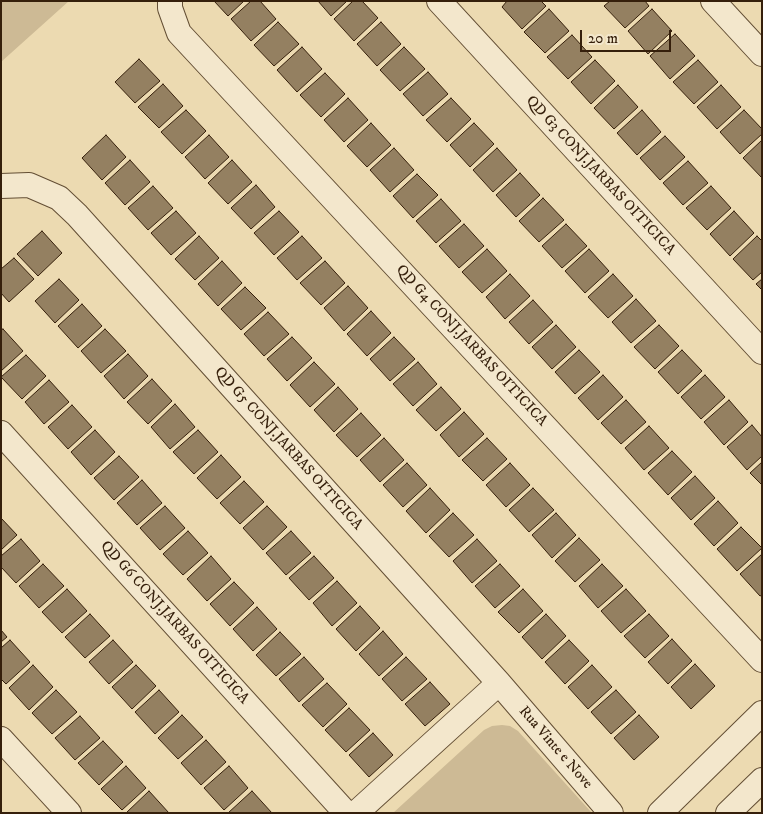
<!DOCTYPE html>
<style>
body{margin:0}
#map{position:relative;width:763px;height:814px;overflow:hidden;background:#ecdab1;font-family:"IM FELL DW Pica",serif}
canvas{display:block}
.frame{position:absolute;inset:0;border:2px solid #351f0b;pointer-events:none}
.scale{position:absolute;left:580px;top:30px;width:91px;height:22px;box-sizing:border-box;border:2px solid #351f0b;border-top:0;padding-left:6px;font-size:15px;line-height:18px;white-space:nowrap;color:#351f0b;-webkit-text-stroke:4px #f3e7cc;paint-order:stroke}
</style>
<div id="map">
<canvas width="763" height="814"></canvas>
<div class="frame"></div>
<div class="scale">20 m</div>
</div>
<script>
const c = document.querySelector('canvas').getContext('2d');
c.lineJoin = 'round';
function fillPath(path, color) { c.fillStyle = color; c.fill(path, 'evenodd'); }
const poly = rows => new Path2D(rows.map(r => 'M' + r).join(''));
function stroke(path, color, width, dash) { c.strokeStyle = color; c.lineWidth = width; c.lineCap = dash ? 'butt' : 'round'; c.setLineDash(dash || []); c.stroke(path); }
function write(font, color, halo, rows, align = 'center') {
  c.font = font + ' "IM FELL DW Pica",serif'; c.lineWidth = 4; c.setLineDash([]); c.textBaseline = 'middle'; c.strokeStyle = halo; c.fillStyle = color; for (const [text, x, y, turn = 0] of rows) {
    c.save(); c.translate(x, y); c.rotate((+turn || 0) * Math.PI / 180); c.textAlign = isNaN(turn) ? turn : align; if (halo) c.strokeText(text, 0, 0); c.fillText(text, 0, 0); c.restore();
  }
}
fillPath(poly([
 [1,1,69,1,1,62],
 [502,725,510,726,518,731,592,813,393,813,484,730,492,726]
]), '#cdba95');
const building = poly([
 [214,1,244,1,228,16,214,1],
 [251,1,260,1,276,19,251,41,231,19,251,1],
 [318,1,347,1,331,16,318,1],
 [353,1,362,1,378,18,354,41,334,19,353,1],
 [507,1,541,1,546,6,522,29,502,7,507,1],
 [610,1,645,1,649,6,625,28,604,6,610,1],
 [549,9,569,31,545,53,524,32,549,9],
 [652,9,672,31,648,54,628,31,652,9],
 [278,22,299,44,274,66,254,45,278,22],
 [381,22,401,44,377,66,357,44,381,22],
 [675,34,695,56,670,79,650,56,675,34],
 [572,35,592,57,568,79,547,57,572,35],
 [302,47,322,69,297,92,277,70,302,47],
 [404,47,425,69,400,91,380,70,404,47],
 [139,59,160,81,135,103,115,82,139,59],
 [595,60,615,81,591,104,571,82,595,60],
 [698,60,718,82,694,104,673,82,698,60],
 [428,72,448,94,423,116,403,94,428,72],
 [325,73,345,94,321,117,300,95,325,73],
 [163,84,183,106,159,128,138,107,163,84],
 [618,85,638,107,614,129,594,108,618,85],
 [721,85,741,107,717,129,697,107,721,85],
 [348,98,368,120,344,142,324,120,348,98],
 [451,98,471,119,447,142,426,120,451,98],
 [186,110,206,131,182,154,161,132,186,110],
 [642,110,661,132,637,155,617,133,642,110],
 [744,110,762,129,762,134,740,154,720,132,744,110],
 [371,123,391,145,367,167,347,146,371,123],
 [474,123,494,144,470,167,450,145,474,123],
 [106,135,126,157,102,180,82,158,106,135],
 [209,135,229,157,205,179,185,157,209,135],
 [665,136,685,157,660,180,640,158,665,136],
 [762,140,762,178,743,158,762,140],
 [394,148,414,170,390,192,370,170,394,148],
 [497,148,517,170,493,192,473,170,497,148],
 [130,160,150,182,125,205,105,183,130,160],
 [232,160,252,182,228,204,208,183,232,160],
 [688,161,708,183,683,205,663,183,688,161],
 [520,173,540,195,516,217,496,195,520,173],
 [417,174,438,195,413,218,393,196,417,174],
 [256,185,275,207,251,229,231,208,256,185],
 [153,186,173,208,148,230,128,208,153,186],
 [711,186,731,208,707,230,686,208,711,186],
 [543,198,564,220,539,242,519,221,543,198],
 [441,199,461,221,436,243,416,221,441,199],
 [176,211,196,233,171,255,151,233,176,211],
 [279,211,299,232,274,255,254,233,279,211],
 [734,211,754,233,730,256,710,234,734,211],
 [464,224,484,246,459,268,439,246,464,224],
 [566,224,587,246,562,268,542,246,566,224],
 [42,231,62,253,38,276,17,254,42,231],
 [199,236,219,258,195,280,175,259,199,236],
 [302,236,322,258,297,280,277,258,302,236],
 [757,236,762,241,762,272,753,280,733,259,757,236],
 [487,249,507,271,482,293,462,272,487,249],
 [589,249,609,271,585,293,565,271,589,249],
 [14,258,34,279,9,302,1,293,1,269,14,258],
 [222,261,242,283,218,306,198,284,222,261],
 [325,261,345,283,321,305,300,283,325,261],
 [510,274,530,296,505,319,486,297,510,274],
 [613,274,633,296,608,318,588,297,613,274],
 [59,279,79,300,55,323,35,301,59,279],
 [762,279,762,290,756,284,762,279],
 [348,286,368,308,344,331,324,308,348,286],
 [245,287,266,308,241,330,221,309,245,287],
 [636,299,656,321,631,343,612,322,636,299],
 [533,300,553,322,529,344,509,322,533,300],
 [82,304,102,326,78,348,58,326,82,304],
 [371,311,391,333,367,356,347,334,371,311],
 [268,312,289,334,264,356,244,334,268,312],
 [556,325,576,347,552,369,532,347,556,325],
 [659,325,679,346,655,369,634,347,659,325],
 [3,329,23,351,1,371,1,330,3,329],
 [105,329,126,351,101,373,81,351,105,329],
 [292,337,312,358,287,381,267,359,292,337],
 [394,337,415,359,390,381,370,359,394,337],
 [579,350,600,372,575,394,555,372,579,350],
 [682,350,702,371,678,394,658,372,682,350],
 [128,354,148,376,124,399,104,376,128,354],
 [26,355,46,376,22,399,1,377,26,355],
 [314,362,335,384,310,407,290,385,314,362],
 [418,362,437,384,413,406,393,384,418,362],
 [603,375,623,397,598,420,578,398,603,375],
 [705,375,725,397,701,419,681,397,705,375],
 [152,379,172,401,148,424,127,402,152,379],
 [49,380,69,402,44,424,25,402,49,380],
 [338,387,358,409,334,432,314,410,338,387],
 [441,387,461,409,436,431,416,410,441,387],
 [626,400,646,422,621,444,601,423,626,400],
 [729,400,748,422,724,445,704,422,729,400],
 [175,404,195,427,170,449,151,427,175,404],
 [72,405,92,427,68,449,48,427,72,405],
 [464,412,484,434,459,457,440,435,464,412],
 [361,413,381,435,357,457,336,435,361,413],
 [752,425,762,437,762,456,747,470,727,447,752,425],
 [649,426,669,448,644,470,625,448,649,426],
 [95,430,115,452,91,475,71,452,95,430],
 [198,430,218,452,194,474,173,452,198,430],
 [384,438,404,460,380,482,360,460,384,438],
 [487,438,507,459,483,481,462,460,487,438],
 [672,451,692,472,668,495,648,473,672,451],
 [221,455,241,477,217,499,197,478,221,455],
 [119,456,139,477,114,500,94,478,119,456],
 [762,462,762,485,750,473,762,462],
 [407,463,427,485,403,507,383,485,407,463],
 [510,463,530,485,506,507,486,485,510,463],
 [695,476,715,498,691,520,671,498,695,476],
 [142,480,162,503,137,525,117,503,142,480],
 [244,481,264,502,240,524,220,503,244,481],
 [430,488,450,510,426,533,406,511,430,488],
 [533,488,554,510,529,532,509,510,533,488],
 [718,501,738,523,714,546,694,524,718,501],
 [165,506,185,528,160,550,140,528,165,506],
 [267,506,287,527,263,550,243,528,267,506],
 [453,513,474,535,449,557,429,536,453,513],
 [556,513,576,535,552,558,532,535,556,513],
 [1,518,17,535,1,550,1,518],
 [741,527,762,548,737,571,717,549,741,527],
 [188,531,208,553,183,575,163,554,188,531],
 [291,531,311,553,286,575,266,553,291,531],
 [579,538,600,560,575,582,555,561,579,538],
 [21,539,40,561,16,583,1,567,1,556,21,539],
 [477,539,497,561,472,583,453,561,477,539],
 [762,554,762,595,760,596,740,574,762,554],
 [211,556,231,579,207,601,187,579,211,556],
 [314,556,334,578,309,600,289,578,314,556],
 [43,564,64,586,39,608,19,586,43,564],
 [500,564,520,586,495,608,475,586,500,564],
 [602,564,623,586,598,608,579,586,602,564],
 [337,581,357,603,332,626,313,603,337,581],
 [234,582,254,603,230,626,210,604,234,582],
 [67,589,87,611,62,633,42,612,67,589],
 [523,589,543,611,519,633,498,612,523,589],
 [626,589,646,611,621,633,601,611,626,589],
 [360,606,380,628,356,651,336,629,360,606],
 [257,607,277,629,253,651,233,629,257,607],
 [90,614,110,636,85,658,65,637,90,614],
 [546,614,566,636,542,659,522,637,546,614],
 [649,614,669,636,645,658,624,636,649,614],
 [1,630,7,637,1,642,1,630],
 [383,631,403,654,379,676,359,654,383,631],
 [280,632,301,654,276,676,256,655,280,632],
 [672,639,692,661,668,684,648,662,672,639],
 [10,640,30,662,6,684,1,679,1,648,10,640],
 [113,640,133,662,109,684,89,662,113,640],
 [569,640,589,661,565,684,545,662,569,640],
 [304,657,324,679,299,702,279,679,304,657],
 [406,657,427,679,402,701,382,679,406,657],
 [695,664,715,686,691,709,671,687,695,664],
 [33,665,53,687,29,710,9,688,33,665],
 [136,665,156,686,132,709,112,687,136,665],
 [592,665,612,687,588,709,568,687,592,665],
 [430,682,450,704,425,726,405,704,430,682],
 [327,683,347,704,323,727,302,705,327,683],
 [56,690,77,712,52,734,32,713,56,690],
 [159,690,179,712,155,734,135,712,159,690],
 [616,690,636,712,611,734,591,712,616,690],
 [349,708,370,730,346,752,325,730,349,708],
 [182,715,203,737,178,759,158,738,182,715],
 [639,715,659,737,634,760,614,738,639,715],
 [80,716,100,738,75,760,55,738,80,716],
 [373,733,393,755,369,777,349,755,373,733],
 [206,740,226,762,201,785,181,763,206,740],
 [103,741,123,762,99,785,78,763,103,741],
 [126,766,146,788,122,810,101,789,126,766],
 [229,766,248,788,224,810,204,788,229,766],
 [149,791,169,813,126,813,149,791],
 [252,791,272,813,228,813,252,791]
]);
fillPath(building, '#948061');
stroke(building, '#351f0b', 1);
const minor = poly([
 [170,1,170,8,179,33,762,660],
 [439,1,762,352],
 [713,1,762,54],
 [1,186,29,185,59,198,77,215,499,683,611,813],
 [1,433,346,813],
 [1,739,69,813],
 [356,813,499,683],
 [660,813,762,713],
 [728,813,762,780]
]);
stroke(minor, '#634e34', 26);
stroke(minor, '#f3e7cc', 24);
write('15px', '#351f0b', '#f3e7cc', [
 ["QD G3 CONJ.JARBAS OITICICA",600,176,47],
 ["QD G4 CONJ.JARBAS OITICICA",471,346,47],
 ["QD G5 CONJ.JARBAS OITICICA",288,449,48],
 ["QD G6 CONJ.JARBAS OITICICA",174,623,48],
 ["Rua Vinte e Nove",555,748,49]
]);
</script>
